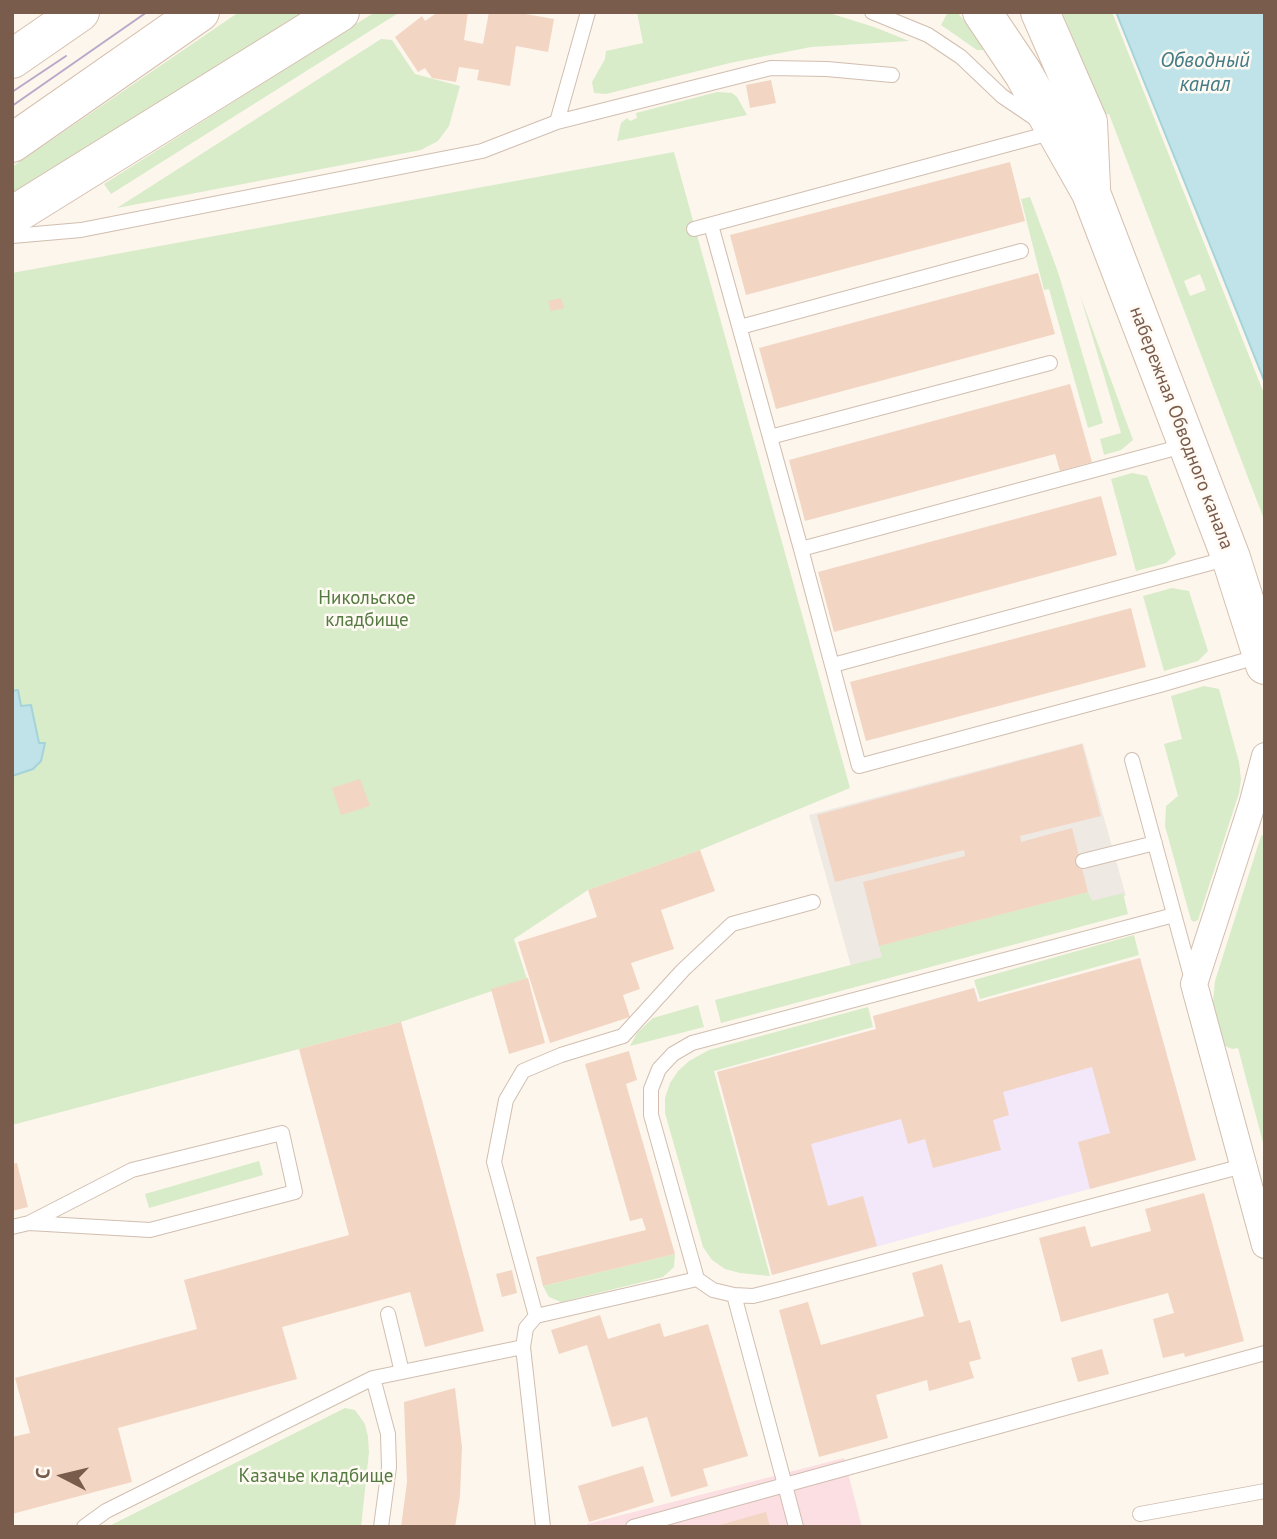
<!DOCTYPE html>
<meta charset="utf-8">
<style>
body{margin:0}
#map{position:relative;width:1277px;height:1539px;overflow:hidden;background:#fdf6ec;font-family:"PT Sans",sans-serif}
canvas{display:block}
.frame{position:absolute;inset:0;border:14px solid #7a5c4d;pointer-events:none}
.north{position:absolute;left:28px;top:1441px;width:70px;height:70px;-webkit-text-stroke:5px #fffaf3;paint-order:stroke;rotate:277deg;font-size:19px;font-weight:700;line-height:28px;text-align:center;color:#7a5c4d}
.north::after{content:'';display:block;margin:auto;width:24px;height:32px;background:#7a5c4d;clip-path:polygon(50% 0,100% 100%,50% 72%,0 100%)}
</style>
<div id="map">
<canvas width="1277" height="1539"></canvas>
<div class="frame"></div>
<div class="north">С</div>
</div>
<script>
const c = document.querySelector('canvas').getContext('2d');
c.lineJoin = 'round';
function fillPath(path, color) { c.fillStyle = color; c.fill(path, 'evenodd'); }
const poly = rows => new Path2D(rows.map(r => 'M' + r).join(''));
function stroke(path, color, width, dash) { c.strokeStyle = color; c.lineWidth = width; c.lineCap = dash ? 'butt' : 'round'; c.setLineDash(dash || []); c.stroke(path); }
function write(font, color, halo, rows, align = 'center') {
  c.font = font + ' "PT Sans",sans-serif'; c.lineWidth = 5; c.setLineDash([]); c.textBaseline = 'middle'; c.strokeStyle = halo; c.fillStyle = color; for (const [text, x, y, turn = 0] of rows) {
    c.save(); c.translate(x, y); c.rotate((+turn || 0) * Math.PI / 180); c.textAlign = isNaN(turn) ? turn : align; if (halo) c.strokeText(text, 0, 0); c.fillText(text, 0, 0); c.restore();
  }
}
fillPath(poly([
 [1083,743,1126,896,852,970,809,815]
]), '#efe9e4');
fillPath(poly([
 [1140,958,1196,1160,772,1275,717,1072,876,1029,873,1016,974,988,979,1002]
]), '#f3e8fa');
fillPath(poly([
 [844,1458,862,1527,587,1527,587,1524]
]), '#fbdfe3');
fillPath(poly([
 [239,12,307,12,12,196,12,167],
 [375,12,400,12,111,194,104,184],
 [637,12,826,12,874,27,909,41,811,47,730,63,606,94,594,93,592,82,605,59,606,51,643,43],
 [948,12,957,12,983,44,983,50,977,50,941,25],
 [1062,12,1112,12,1265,396,1265,522,1109,114,1105,115],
 [1200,274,1206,290,1190,296,1184,281],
 [381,39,392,40,415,74,460,86,449,126,438,141,421,150,117,208],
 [717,92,732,93,737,97,747,115,617,141,621,123,627,118,630,121,637,118,636,113],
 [674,152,850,788,700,850,588,890,514,939,527,979,401,1022,12,1125,12,273],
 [1030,197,1058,272,1103,423,1088,428,1049,289,1044,290,1021,199],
 [1080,295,1133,440,1121,450,1104,455,1100,439,1121,433],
 [1132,473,1147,476,1176,554,1166,563,1136,571,1111,479],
 [1172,588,1189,591,1208,651,1198,661,1164,671,1143,596],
 [1204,686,1219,689,1239,762,1241,779,1239,793,1198,920,1194,922,1191,920,1165,826,1166,806,1178,796,1164,744,1182,739,1171,696],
 [1265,833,1265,1150,1238,1048,1232,1049,1225,1046,1213,1002,1215,981,1261,836],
 [1088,892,1092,901,1123,893,1128,914,721,1023,715,1000,882,957,879,946],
 [1134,935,1139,955,980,999,974,980],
 [698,1005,704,1027,630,1046,637,1033,653,1018],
 [868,1007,873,1027,714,1071,770,1276,740,1273,725,1269,712,1260,703,1247,665,1113,665,1098,670,1083,678,1071,689,1061,709,1050],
 [259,1161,263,1175,149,1208,145,1194],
 [675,1254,674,1267,663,1277,561,1302,549,1297,543,1286],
 [345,1408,355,1410,365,1424,368,1437,369,1452,361,1527,107,1527]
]), '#d8ecc9');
const water = poly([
 [1116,12,1265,12,1265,383,1224,280,1116,12],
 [18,690,21,706,31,705,39,743,45,743,41,761,33,769,12,776,12,691,18,690]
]);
fillPath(water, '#bfe3e8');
stroke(water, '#a5d3da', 2);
fillPath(poly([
 [438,12,468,12,464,40,483,44,489,12,514,12,554,19,548,52,516,46,510,86,477,80,479,70,459,67,456,82,432,78,425,68,418,72,395,37,422,16,425,21],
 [771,80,776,103,750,108,746,85],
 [1010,162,1025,221,746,295,730,235],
 [1038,273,1055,334,776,409,759,348],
 [561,298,564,308,551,311,548,301],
 [1070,384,1092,462,1060,471,1055,454,805,521,789,460],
 [1101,496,1117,555,834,632,818,572],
 [1131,608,1146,667,866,741,850,682],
 [1082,744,1101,816,1020,836,1021,842,1072,828,1088,892,879,946,863,882,965,856,964,850,835,882,817,815],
 [360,779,370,806,341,815,332,788],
 [700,850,715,891,661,910,674,949,631,963,640,989,623,995,630,1017,550,1043,518,942,597,917,588,890],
 [1140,958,1196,1160,1090,1189,1078,1142,1110,1133,1092,1067,1003,1092,1009,1115,993,1120,1001,1150,933,1168,925,1139,908,1144,901,1119,811,1144,828,1206,863,1196,877,1246,772,1275,717,1072,876,1029,873,1016,974,988,978,1002],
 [528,978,545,1043,509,1054,491,989],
 [401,1022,484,1331,425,1347,410,1292,282,1327,297,1379,118,1428,132,1482,12,1514,12,1437,30,1433,15,1378,197,1329,184,1280,349,1235,299,1049],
 [629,1051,637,1080,626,1084,675,1254,543,1286,536,1257,646,1230,642,1218,630,1221,585,1064],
 [17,1163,28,1207,12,1211,12,1164],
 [1204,1193,1244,1341,1185,1357,1184,1353,1163,1358,1153,1319,1174,1313,1168,1293,1061,1322,1039,1238,1085,1226,1091,1247,1151,1231,1145,1209],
 [942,1264,959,1323,970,1320,981,1359,969,1362,974,1378,929,1391,927,1380,876,1395,888,1438,819,1457,779,1310,808,1302,821,1345,924,1316,912,1273],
 [512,1270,517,1293,502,1297,496,1274],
 [600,1315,608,1339,660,1323,664,1337,708,1324,748,1456,703,1469,708,1486,671,1497,647,1417,612,1427,587,1345,559,1354,551,1330],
 [1102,1349,1109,1374,1078,1382,1071,1358],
 [455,1388,462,1447,460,1496,455,1527,401,1527,407,1482,404,1402],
 [643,1466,654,1502,589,1522,578,1486],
 [766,1512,770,1527,716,1527,716,1526]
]), '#f3d5c3');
const lane = poly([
 [872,12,928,35,961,57,1002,96,1036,119],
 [557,122,771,68,827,69,892,75],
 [711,225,801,549,859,766,1160,685,1260,656],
 [694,229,1054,132],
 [12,236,81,230,482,151,557,122,588,12],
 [740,327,1021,251],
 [770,437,1050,363],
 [801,549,1187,445],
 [833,665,1229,558],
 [1132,760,1192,980],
 [1083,861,1155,843],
 [1174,915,692,1043,673,1054,659,1069,651,1089,651,1115,697,1279,713,1290,734,1295,753,1296,777,1290,1243,1166],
 [12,1227,29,1223,132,1170,282,1133,295,1192,150,1230,29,1223],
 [388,1314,402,1372],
 [536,1316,494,1162,506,1100,523,1071,561,1055,623,1036,683,970,732,924,813,902],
 [373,1378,388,1434,389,1467,381,1527],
 [1140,1514,1265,1491],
 [84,1527,106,1511,373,1378,523,1347],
 [543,1527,523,1347,526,1328,536,1316,697,1279],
 [633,1527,785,1485,734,1295],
 [796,1527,785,1485,1265,1353]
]);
const street = poly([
 [1265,756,1252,805,1194,984,1265,1245]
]);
const secondary = poly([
 [982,12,1023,73,1091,193,1231,558,1265,665],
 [1040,12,1088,122,1091,187],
 [12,59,80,12],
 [12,143,200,12],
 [12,216,340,12]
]);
stroke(lane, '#d1beb0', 16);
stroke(street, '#d1beb0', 28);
stroke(secondary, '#d6c0b0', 40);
stroke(lane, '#fff', 14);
stroke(street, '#fff', 26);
stroke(secondary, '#fff', 38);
stroke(poly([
 [12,92,66,56],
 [12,106,147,12]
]), '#b9a8c9', 2);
write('19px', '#7a5c4d', '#fffaf3', [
 ["набережная Обводного канала",1181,428,69]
]);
write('19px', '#537a41', '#fffaf3', [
 ["Никольское",367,599],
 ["кладбище",367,621],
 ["Казачье кладбище",316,1477]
]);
write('italic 21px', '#437c86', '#fffaf3', [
 ["Обводный",1205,61],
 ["канал",1205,85]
]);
</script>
